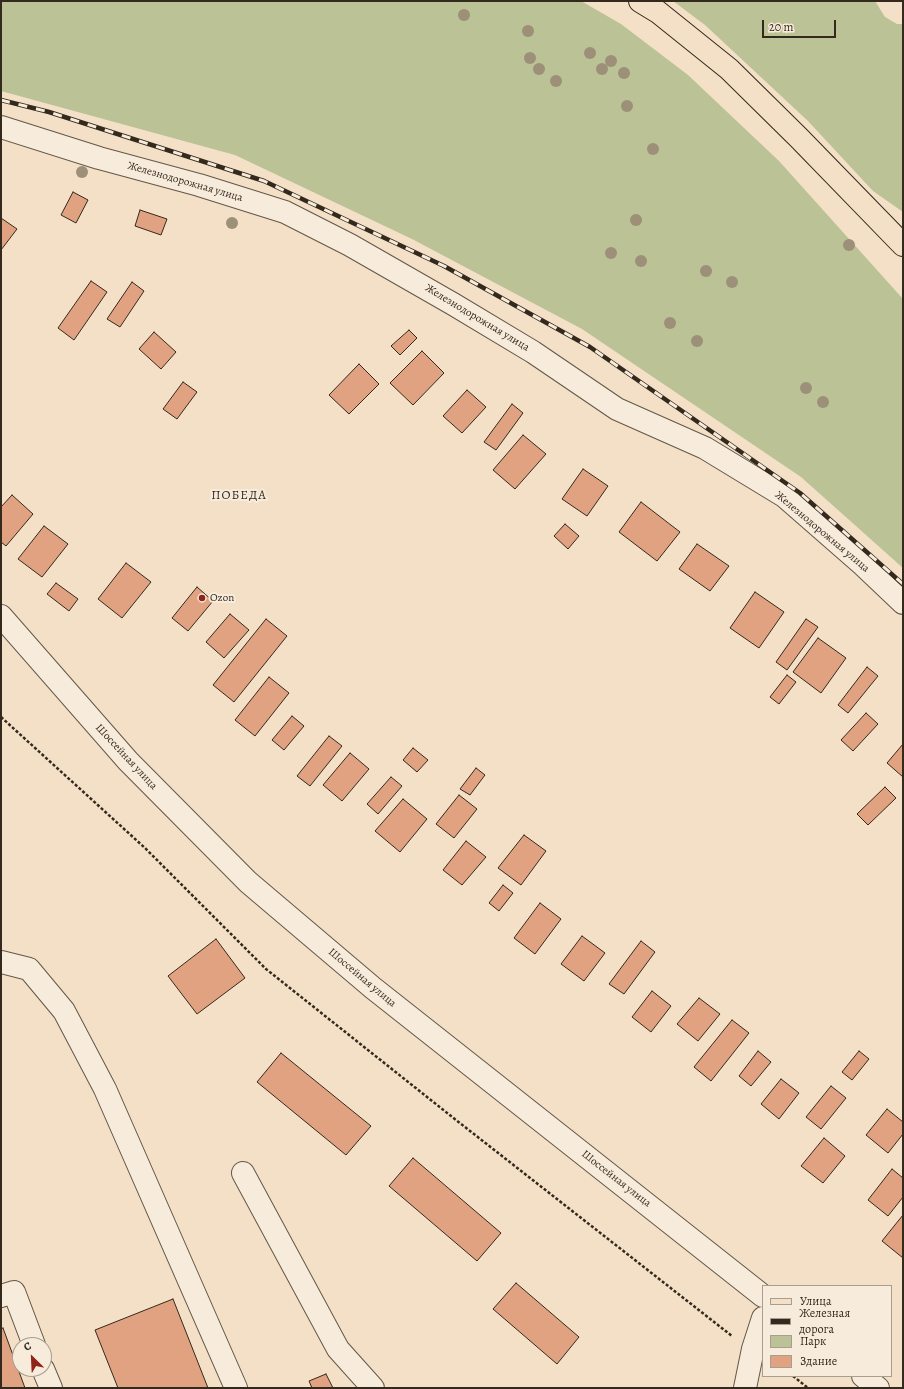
<!DOCTYPE html>
<meta charset="utf-8">
<style>
body{margin:0}
#map{position:relative;width:904px;height:1389px;overflow:hidden;background:#f3e0c7;font-family:Alegreya,serif}
canvas{display:block}
.frame{position:absolute;inset:0;border:2px solid #33291c;pointer-events:none}
.legend{position:absolute;left:762px;top:1285px;width:130px;height:92px;box-sizing:border-box;background:#f7ebdb;border:1px solid #a99d8f;margin:0;padding:5px 7px;list-style:none;font-size:12px;color:#33291c}
.legend li{display:flex;align-items:center;gap:8px;height:20px}
.legend b{width:20px;border:1px solid #a99d8f}
.north{position:absolute;left:12px;top:1337px;width:40px;height:40px;box-sizing:border-box;background:#f7ebdb;border:1px solid #a99d8f;border-radius:50%;rotate:336deg;font-size:11px;font-weight:700;line-height:16px;text-align:center;color:#33291c}
.north::after{content:'';display:block;margin:auto;width:14px;height:18px;background:#8f2418;clip-path:polygon(50% 0,100% 100%,50% 72%,0 100%)}
.scale{position:absolute;left:762px;top:20px;width:74px;height:18px;box-sizing:border-box;border:2px solid #33291c;border-top:0;padding-left:5px;font-size:12px;line-height:14px;white-space:nowrap;color:#33291c;-webkit-text-stroke:3px #f7ebdb;paint-order:stroke}
</style>
<div id="map">
<canvas width="904" height="1389"></canvas>
<div class="frame"></div>
<ul class="legend">
<li><b style="height:5px;background:#f3e0c7"></b>Улица</li>
<li><b style="height:5px;background:#33291c"></b>Железная дорога</li>
<li><b style="height:11px;background:#bbc295"></b>Парк</li>
<li><b style="height:11px;background:#e0a281"></b>Здание</li>
</ul>
<div class="north">С</div>
<div class="scale">20 m</div>
</div>
<script>
const c = document.querySelector('canvas').getContext('2d');
c.lineJoin = 'round';
function fillPath(path, color) { c.fillStyle = color; c.fill(path, 'evenodd'); }
const poly = rows => new Path2D(rows.map(r => 'M' + r).join(''));
function stroke(path, color, width, dash) { c.strokeStyle = color; c.lineWidth = width; c.lineCap = dash ? 'butt' : 'round'; c.setLineDash(dash || []); c.stroke(path); }
function write(font, color, halo, rows, align = 'center') {
  c.font = font + ' Alegreya,serif'; c.lineWidth = 4; c.setLineDash([]); c.textBaseline = 'middle'; c.strokeStyle = halo; c.fillStyle = color; for (const [text, x, y, turn = 0] of rows) {
    c.save(); c.translate(x, y); c.rotate((+turn || 0) * Math.PI / 180); c.textAlign = isNaN(turn) ? turn : align; if (halo) c.strokeText(text, 0, 0); c.fillText(text, 0, 0); c.restore();
  }
}
fillPath(poly([
 [1,1,581,1,621,24,688,75,779,161,903,299,903,568,801,477,582,329,412,239,235,155,1,91],
 [673,1,875,1,885,17,897,24,903,24,903,212,873,191,808,121,705,25]
]), '#bbc295');
const building = poly([
 [73,192,88,200,76,223,61,215,73,192],
 [140,210,167,219,161,235,135,226,140,210],
 [1,218,17,229,1,250,1,218],
 [91,281,107,292,74,340,58,328,91,281],
 [132,282,144,291,120,327,107,319,132,282],
 [409,330,417,338,400,355,391,346,409,330],
 [154,332,176,352,161,369,139,349,154,332],
 [422,351,444,373,413,405,390,383,422,351],
 [359,364,379,384,349,414,329,395,359,364],
 [183,382,197,392,177,419,163,409,183,382],
 [467,390,486,407,462,433,443,416,467,390],
 [512,404,523,413,496,450,484,442,512,404],
 [523,435,546,454,515,489,493,470,523,435],
 [583,469,608,486,587,516,562,499,583,469],
 [12,495,33,514,6,546,1,542,1,507,12,495],
 [641,502,680,532,657,561,619,532,641,502],
 [565,524,579,536,568,549,554,536,565,524],
 [44,526,68,544,42,577,18,559,44,526],
 [697,544,729,566,710,591,679,569,697,544],
 [126,563,151,582,122,618,98,599,126,563],
 [56,583,78,599,69,611,47,594,56,583],
 [197,587,213,601,188,631,172,618,197,587],
 [755,592,784,612,759,648,730,628,755,592],
 [230,614,249,630,224,658,206,642,230,614],
 [266,619,287,636,234,702,213,685,266,619],
 [806,619,818,627,787,670,776,662,806,619],
 [818,638,846,658,821,693,793,672,818,638],
 [867,667,878,676,848,713,838,705,867,667],
 [787,675,796,682,779,704,770,697,787,675],
 [269,677,289,693,255,736,235,720,269,677],
 [866,713,878,724,853,751,841,740,866,713],
 [292,716,304,726,284,750,272,740,292,716],
 [329,736,342,746,310,786,297,776,329,736],
 [903,744,903,777,887,763,903,744],
 [413,748,428,760,417,772,403,760,413,748],
 [350,753,369,769,342,801,323,785,350,753],
 [476,768,485,775,470,795,460,789,476,768],
 [391,777,402,786,378,814,367,804,391,777],
 [885,787,896,798,868,825,857,814,885,787],
 [459,795,477,809,454,838,436,824,459,795],
 [403,799,427,819,400,852,375,831,403,799],
 [524,835,546,851,521,885,498,868,524,835],
 [466,841,486,857,462,885,443,870,466,841],
 [503,885,513,893,499,911,489,903,503,885],
 [540,903,561,919,535,954,514,938,540,903],
 [582,936,605,953,584,981,561,964,582,936],
 [216,939,245,978,197,1014,168,976,216,939],
 [641,941,655,952,624,994,609,984,641,941],
 [652,991,671,1006,651,1032,632,1017,652,991],
 [699,998,720,1014,698,1041,677,1024,699,998],
 [732,1020,749,1033,711,1081,694,1067,732,1020],
 [758,1051,771,1062,751,1086,739,1076,758,1051],
 [859,1051,869,1059,852,1080,842,1072,859,1051],
 [281,1053,371,1126,346,1155,257,1082,281,1053],
 [781,1079,799,1093,779,1119,761,1104,781,1079],
 [831,1086,846,1098,821,1129,806,1117,831,1086],
 [887,1109,903,1122,903,1134,888,1153,866,1135,887,1109],
 [824,1138,845,1156,823,1183,801,1166,824,1138],
 [413,1158,501,1233,477,1261,389,1186,413,1158],
 [892,1169,903,1178,903,1197,888,1216,868,1200,892,1169],
 [903,1215,903,1258,882,1241,903,1215],
 [516,1283,579,1337,557,1364,493,1309,516,1283],
 [173,1299,208,1388,118,1388,95,1330,173,1299],
 [3,1328,25,1388,1,1388,1,1329,3,1328],
 [326,1374,333,1388,312,1388,309,1381,326,1374]
]);
fillPath(building, '#e0a281');
stroke(building, '#33291c', 1);
const minor = poly([
 [1,127,99,158,199,185,285,212,350,245,453,304,533,352,617,409,705,448,784,496,863,565,903,603],
 [1,616,128,761,248,882,373,988,763,1296],
 [1,962,29,969,64,1011,105,1089,236,1388],
 [243,1173,338,1349,373,1388],
 [1,1296,14,1292,34,1345],
 [43,1369,51,1388],
 [863,1376,878,1388],
 [745,1388,753,1349,763,1318]
]);
const major = poly([
 [640,1,658,12,729,69,799,138,903,245]
]);
stroke(minor, '#635747', 24);
stroke(major, '#33291c', 24);
stroke(poly([
 [1,717,145,848,266,969,456,1120,732,1336],
 [793,1376,808,1388]
]), '#33291c', 2.5, [3, 2]);
stroke(minor, '#f7ebdb', 22);
stroke(major, '#f3e0c7', 22);
const rail = poly([
 [1,100,49,112,264,181,444,266,590,347,800,493,903,584]
]);
stroke(rail, '#33291c', 4.5);
stroke(rail, '#f7ebdb', 3, [9]);
c.fillStyle = '#9c9079';
for (const [x, y] of [
 [464,15],
 [528,31],
 [590,53],
 [530,58],
 [611,61],
 [539,69],
 [602,69],
 [624,73],
 [556,81],
 [627,106],
 [653,149],
 [82,172],
 [636,220],
 [232,223],
 [849,245],
 [611,253],
 [641,261],
 [706,271],
 [732,282],
 [670,323],
 [697,341],
 [806,388],
 [823,402]
]) { c.beginPath(); c.arc(x, y, 6, 0, 2 * Math.PI); c.fill(); }
for (const [x, y, r, color] of [
 [202,598,4,"#8f2418"]
]) { const dot = new Path2D(); dot.arc(x, y, r, 0, 2 * Math.PI); c.fillStyle = color; c.fill(dot); stroke(dot, '#f7ebdb', 1.5); }
write('11px', '#33291c', '#f7ebdb', [
 ["Железнодорожная улица",185,182,16],
 ["Железнодорожная улица",477,318,31],
 ["Железнодорожная улица",822,532,40],
 ["Шоссейная улица",126,757,47],
 ["Шоссейная улица",362,978,40],
 ["Шоссейная улица",616,1179,38]
]);
write('11px', '#33291c', '#f7ebdb', [
 ["Ozon",210,598]
], 'left');
c.letterSpacing = '1px';
write('13px', '#33291c', '#f7ebdb', [
 ["ПОБЕДА",239,496]
]);
c.letterSpacing = '0px';
</script>
